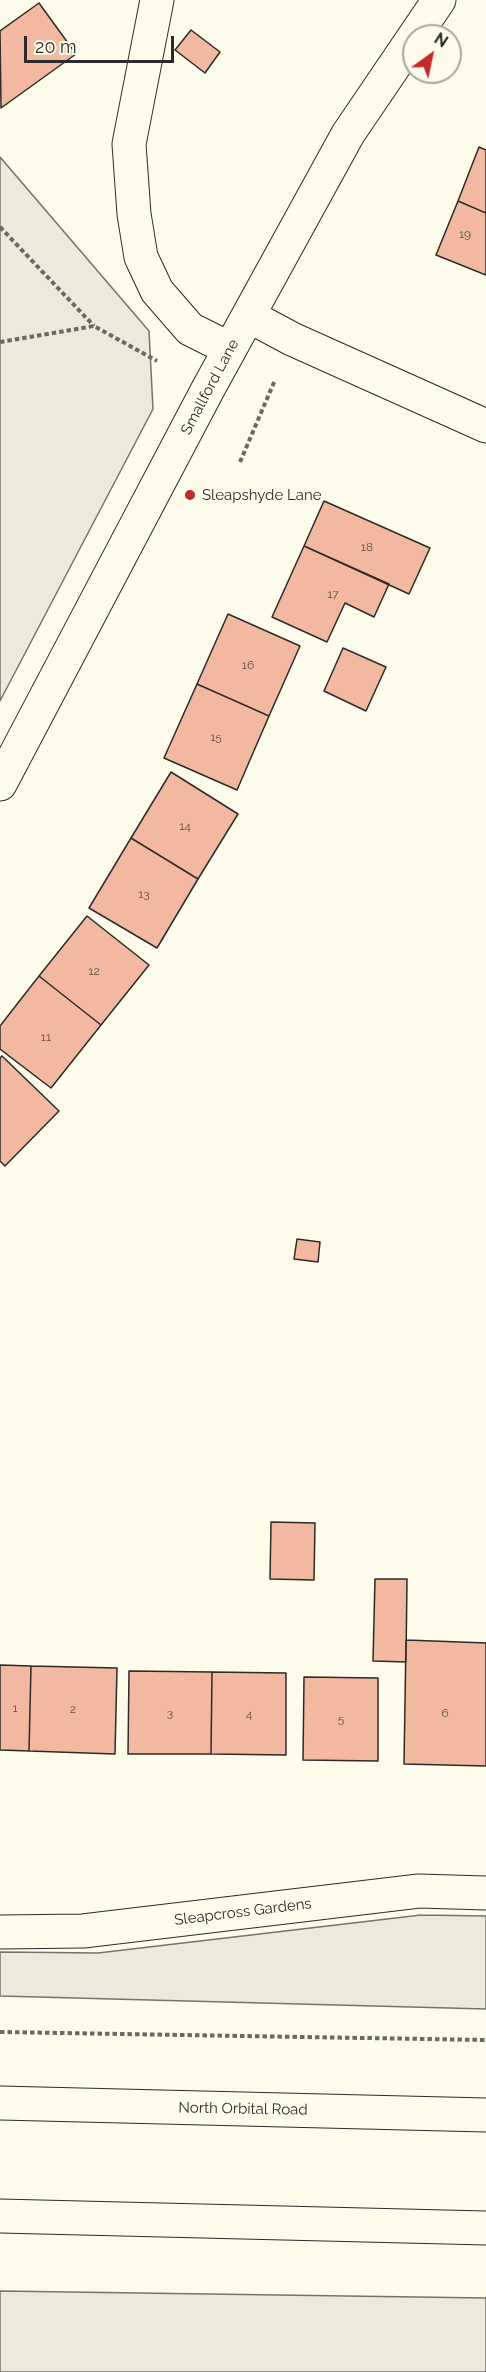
<!DOCTYPE html>
<style>
body{margin:0}
#map{position:relative;width:486px;height:2372px;overflow:hidden;background:#fdfbea;font-family:Raleway,sans-serif}
canvas{display:block}
.north{position:absolute;left:402px;top:24px;width:60px;height:60px;box-sizing:border-box;background:#fdfbea;border:2px solid #a9a89e;border-radius:50%;rotate:33deg;font-size:16px;font-weight:700;line-height:24px;text-align:center;color:#2b2b2b}
.north::after{content:'';display:block;margin:auto;width:21px;height:27px;background:#c62828;clip-path:polygon(50% 0,100% 100%,50% 72%,0 100%)}
.scale{position:absolute;left:24px;top:36px;width:150px;height:27px;box-sizing:border-box;border:3px solid #2b2b2b;border-top:0;padding-left:8px;font-size:18px;line-height:21px;white-space:nowrap;color:#2b2b2b;-webkit-text-stroke:4px #fdfbea;paint-order:stroke}
</style>
<div id="map">
<canvas width="486" height="2372"></canvas>
<div class="north">N</div>
<div class="scale">20 m</div>
</div>
<script>
const c = document.querySelector('canvas').getContext('2d');
c.lineJoin = 'round';
function fillPath(path, color) { c.fillStyle = color; c.fill(path, 'evenodd'); }
const poly = rows => new Path2D(rows.map(r => 'M' + r).join(''));
function stroke(path, color, width, dash) { c.strokeStyle = color; c.lineWidth = width; c.lineCap = dash ? 'butt' : 'round'; c.setLineDash(dash || []); c.stroke(path); }
function write(font, color, halo, rows, align = 'center') {
  c.font = font + ' Raleway,sans-serif'; c.lineWidth = 4.5; c.setLineDash([]); c.textBaseline = 'middle'; c.strokeStyle = halo; c.fillStyle = color; for (const [text, x, y, turn = 0] of rows) {
    c.save(); c.translate(x, y); c.rotate((+turn || 0) * Math.PI / 180); c.textAlign = isNaN(turn) ? turn : align; if (halo) c.strokeText(text, 0, 0); c.fillText(text, 0, 0); c.restore();
  }
}
const green = poly([
 [0,157,149,331,153,409,0,701,0,157],
 [421,1915,486,1916,486,2009,0,1996,0,1952,98,1953,421,1915],
 [0,2291,486,2298,486,2372,0,2372,0,2291]
]);
fillPath(green, '#ecebdb');
stroke(green, '#74746e', 1.5);
const building = poly([
 [39,3,76,54,1,108,0,31,39,3],
 [191,30,220,52,205,73,175,50,191,30],
 [479,147,486,150,486,213,458,201,479,147],
 [458,201,486,213,486,275,436,255,458,201],
 [324,501,430,548,409,594,304,546,324,501],
 [304,546,389,584,374,617,345,603,327,642,272,617,304,546],
 [228,614,300,646,269,716,197,684,228,614],
 [343,648,386,667,366,711,324,691,343,648],
 [197,684,269,716,237,790,164,758,197,684],
 [171,772,238,814,198,879,131,838,171,772],
 [131,838,198,879,157,948,89,908,131,838],
 [87,916,149,965,101,1025,39,976,87,916],
 [39,976,101,1025,51,1088,0,1049,0,1026,39,976],
 [2,1056,59,1111,5,1166,0,1161,0,1058,2,1056],
 [297,1239,320,1242,318,1262,294,1259,297,1239],
 [271,1522,315,1523,314,1580,270,1579,271,1522],
 [375,1579,407,1579,406,1662,373,1661,375,1579],
 [406,1640,486,1643,486,1766,404,1764,406,1640],
 [0,1665,31,1666,29,1751,0,1750,0,1665],
 [31,1666,117,1668,115,1754,29,1751,31,1666],
 [129,1671,212,1672,211,1754,128,1754,129,1671],
 [212,1672,286,1673,286,1755,211,1754,212,1672],
 [304,1677,378,1678,378,1761,303,1760,304,1677]
]);
fillPath(building, '#f2b8a0');
stroke(building, '#2b2b2b', 1.5);
const minor = poly([
 [157,0,129,144,134,214,141,257,157,291,190,329,230,349],
 [249,316,292,339,486,426],
 [0,784,208,389,348,134,439,0],
 [0,1932,83,1931,419,1891,486,1893]
]);
const highway = poly([
 [0,2103,486,2115],
 [0,2216,486,2228]
]);
stroke(minor, '#2b2b2b', 35);
stroke(highway, '#2b2b2b', 35);
stroke(poly([
 [0,227,94,326],
 [0,342,94,326,157,361],
 [240,462,275,380],
 [0,2032,486,2040]
]), '#6a6964', 4, [4.5, 3]);
stroke(minor, '#fdfbea', 33);
stroke(highway, '#fdfbea', 33);
for (const [x, y, r, color] of [
 [190,495,6,"#c62828"]
]) { const dot = new Path2D(); dot.arc(x, y, r, 0, 2 * Math.PI); c.fillStyle = color; c.fill(dot); stroke(dot, '#fdfbea', 2); }
write('12px', '#5d4e48', null, [
 ["19",465,234],
 ["18",367,547],
 ["17",333,594],
 ["16",248,665],
 ["15",216,737],
 ["14",185,826],
 ["13",144,894],
 ["12",94,971],
 ["11",46,1037],
 ["1",15,1708],
 ["2",73,1709],
 ["3",170,1713],
 ["6",445,1713],
 ["4",249,1714],
 ["5",341,1719]
]);
write('15px', '#2b2b2b', '#fdfbea', [
 ["Smallford Lane",210,387,-62],
 ["Sleapcross Gardens",243,1912,-7],
 ["North Orbital Road",243,2109,1]
]);
write('15px', '#2b2b2b', '#fdfbea', [
 ["Sleapshyde Lane",202,495]
], 'left');
</script>
